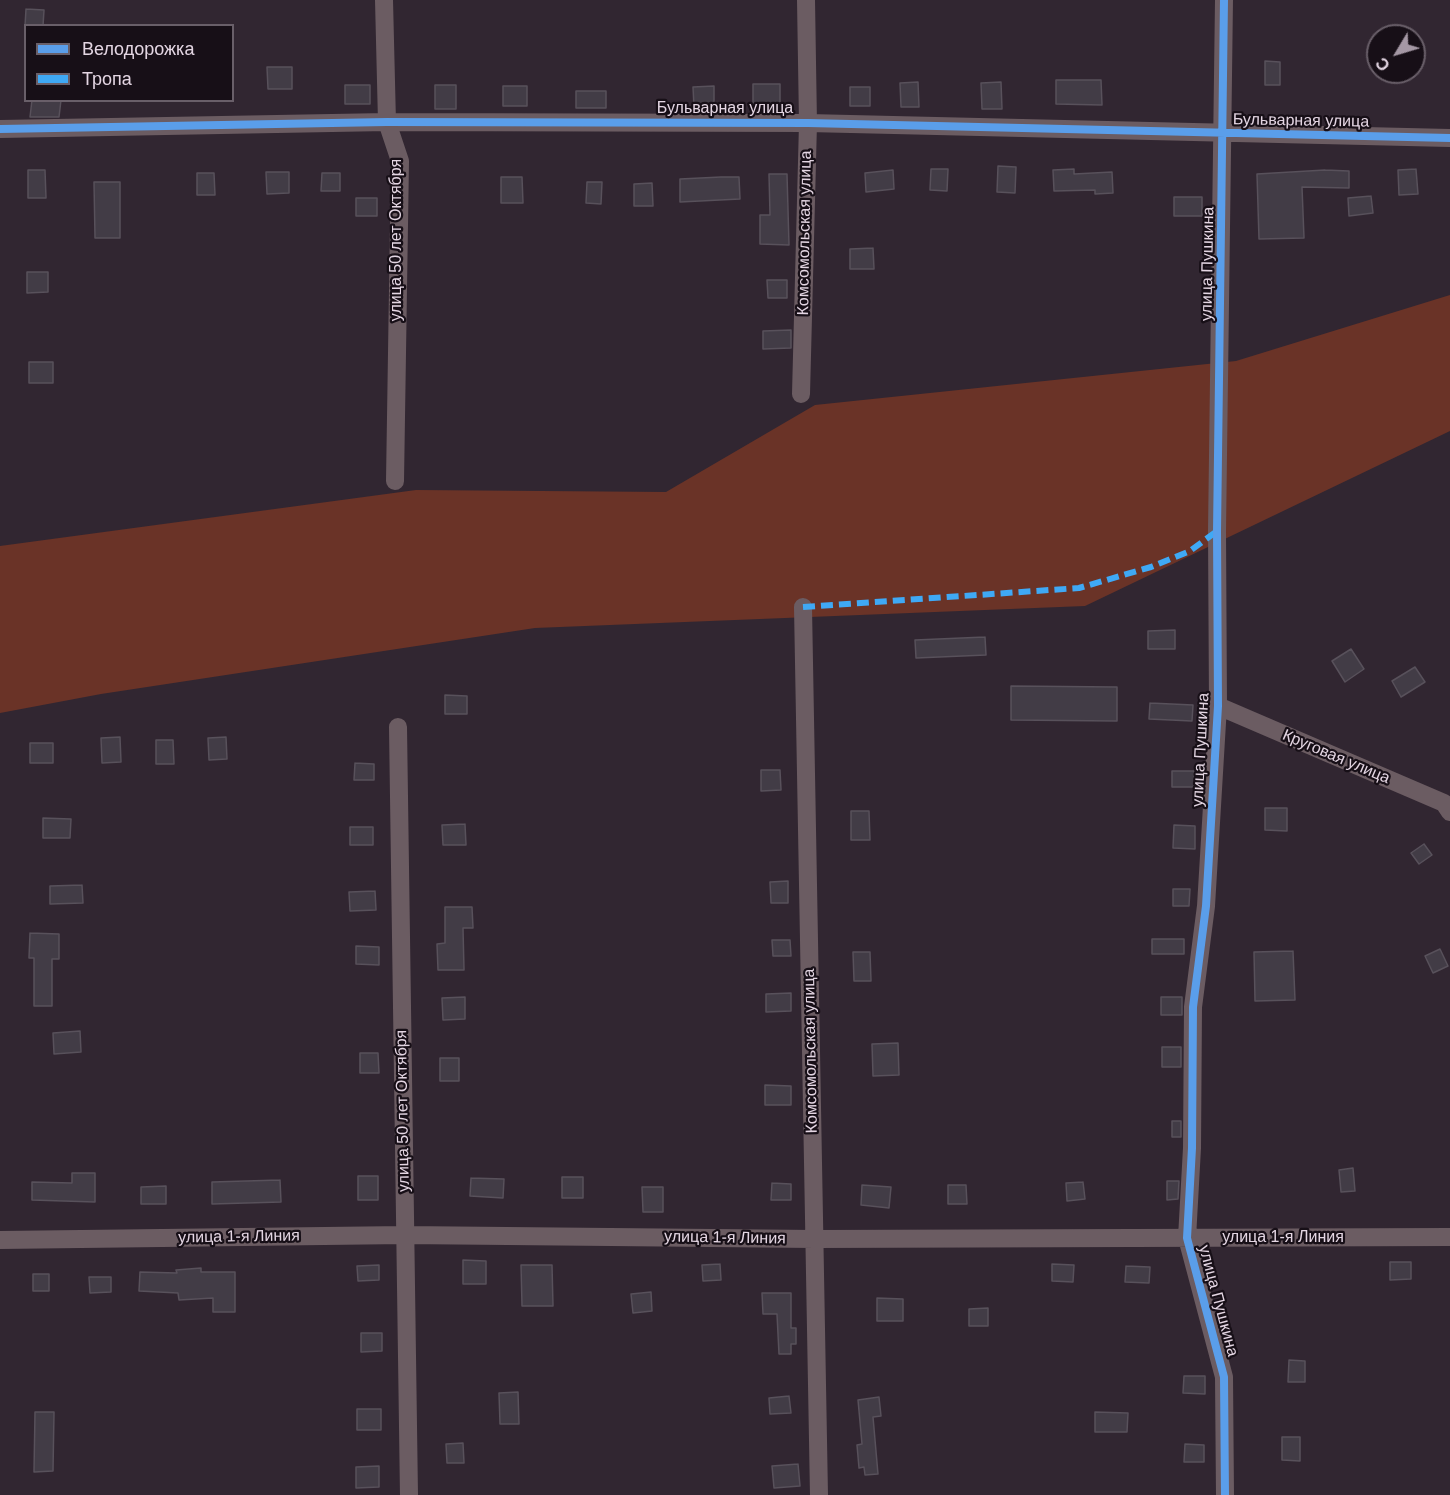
<!DOCTYPE html>
<meta charset="utf-8">
<style>
body{margin:0}
#map{position:relative;width:1450px;height:1495px;overflow:hidden;background:#312631;font-family:Helvetica,sans-serif}
canvas{display:block}
.legend{position:absolute;left:24px;top:24px;width:210px;height:78px;box-sizing:border-box;background:#170f17;border:2px solid #695f69;margin:0;padding:8px 10px;list-style:none;font-size:18px;color:#e4d6e3}
.legend li{display:flex;align-items:center;gap:12px;height:30px}
.legend b{width:30px;border:2px solid #695f69}
.north{position:absolute;left:1366px;top:24px;width:60px;height:60px;box-sizing:border-box;background:#170f17;border:2px solid #695f69;border-radius:50%;rotate:232deg;font-size:16px;font-weight:700;line-height:24px;text-align:center;color:#e4d6e3}
.north::after{content:'';display:block;margin:auto;width:21px;height:27px;background:#a598a5;clip-path:polygon(50% 0,100% 100%,50% 72%,0 100%)}
</style>
<div id="map">
<canvas width="1450" height="1495"></canvas>
<ul class="legend">
<li><b style="height:8px;background:#5a9eea"></b>Велодорожка</li>
<li><b style="height:8px;background:#3fa9f5"></b>Тропа</li>
</ul>
<div class="north">С</div>
</div>
<script>
const c = document.querySelector('canvas').getContext('2d');
c.lineJoin = 'round';
function fillPath(path, color) { c.fillStyle = color; c.fill(path, 'evenodd'); }
const poly = rows => new Path2D(rows.map(r => 'M' + r).join(''));
function stroke(path, color, width, dash) { c.strokeStyle = color; c.lineWidth = width; c.lineCap = dash ? 'butt' : 'round'; c.setLineDash(dash || []); c.stroke(path); }
function write(font, color, halo, rows, align = 'center') {
  c.font = font + ' Helvetica,sans-serif'; c.lineWidth = 4.5; c.setLineDash([]); c.textBaseline = 'middle'; c.strokeStyle = halo; c.fillStyle = color; for (const [text, x, y, turn = 0] of rows) {
    c.save(); c.translate(x, y); c.rotate((+turn || 0) * Math.PI / 180); c.textAlign = isNaN(turn) ? turn : align; if (halo) c.strokeText(text, 0, 0); c.fillText(text, 0, 0); c.restore();
  }
}
fillPath(poly([
 [1450,295,1450,431,1085,606,535,628,101,694,0,713,0,546,416,490,666,492,815,405,1236,361]
]), '#6a3327');
const building = poly([
 [26,9,44,10,43,26,25,26,26,9],
 [1265,61,1280,62,1280,85,1265,85,1265,61],
 [267,67,292,67,292,89,268,89,267,67],
 [1056,80,1101,80,1102,105,1056,104,1056,80],
 [918,82,919,107,901,107,900,83,918,82],
 [1001,82,1002,109,982,109,981,83,1001,82],
 [753,84,780,84,780,108,753,108,753,84],
 [345,85,370,85,370,104,345,104,345,85],
 [435,85,456,85,456,109,435,109,435,85],
 [503,86,527,86,527,106,503,106,503,86],
 [714,86,714,107,694,107,693,87,714,86],
 [850,87,870,87,870,106,850,106,850,87],
 [576,91,606,91,606,108,576,108,576,91],
 [32,100,61,100,59,117,30,117,32,100],
 [998,166,1016,167,1015,193,997,192,998,166],
 [931,169,948,169,947,191,930,190,931,169],
 [1074,169,1074,174,1112,172,1113,193,1095,194,1095,190,1054,191,1053,170,1074,169],
 [1416,169,1418,194,1399,195,1398,170,1416,169],
 [28,170,45,170,46,198,28,198,28,170],
 [893,170,894,189,866,192,865,173,893,170],
 [1325,170,1349,171,1349,188,1302,187,1304,238,1259,239,1257,174,1325,170],
 [266,172,289,172,289,193,267,194,266,172],
 [197,173,214,173,215,195,197,195,197,173],
 [322,173,340,173,340,191,321,191,322,173],
 [769,174,787,174,789,245,760,244,760,215,770,215,769,174],
 [501,177,522,177,523,203,501,203,501,177],
 [721,177,739,177,740,199,680,202,680,179,721,177],
 [94,182,120,182,120,238,95,238,94,182],
 [587,182,602,182,601,204,586,203,587,182],
 [652,183,653,206,634,206,634,184,652,183],
 [1371,196,1373,213,1349,216,1348,198,1371,196],
 [1174,197,1202,197,1202,216,1174,216,1174,197],
 [356,198,377,198,377,216,356,216,356,198],
 [873,248,874,269,850,269,850,249,873,248],
 [27,272,48,272,48,292,27,293,27,272],
 [767,280,787,280,787,298,768,298,767,280],
 [791,330,791,348,763,349,763,331,791,330],
 [29,362,53,362,53,383,29,383,29,362],
 [1175,630,1175,649,1148,649,1148,631,1175,630],
 [985,637,986,655,916,658,915,640,985,637],
 [1351,649,1364,669,1345,682,1332,661,1351,649],
 [1415,667,1425,682,1401,697,1392,681,1415,667],
 [1011,686,1117,687,1117,721,1011,720,1011,686],
 [445,695,467,696,467,714,445,714,445,695],
 [1150,703,1193,705,1192,721,1149,719,1150,703],
 [120,737,121,762,102,763,101,738,120,737],
 [226,737,227,759,209,760,208,738,226,737],
 [156,740,173,740,174,764,156,764,156,740],
 [30,743,53,743,53,763,30,763,30,743],
 [355,763,374,764,374,780,354,780,355,763],
 [761,770,780,770,781,790,761,791,761,770],
 [1172,771,1194,771,1194,787,1172,787,1172,771],
 [1265,808,1287,808,1287,831,1265,830,1265,808],
 [851,811,869,811,870,840,851,840,851,811],
 [43,818,71,819,70,838,43,838,43,818],
 [465,824,466,845,443,845,442,825,465,824],
 [1174,825,1195,826,1195,849,1173,848,1174,825],
 [350,827,373,827,373,845,350,845,350,827],
 [1424,844,1432,855,1419,864,1411,853,1424,844],
 [788,881,788,903,771,903,770,882,788,881],
 [82,885,83,903,50,904,50,886,82,885],
 [1173,889,1190,889,1189,906,1173,906,1173,889],
 [375,891,376,910,350,911,349,892,375,891],
 [445,907,472,907,473,928,463,928,464,970,438,970,437,944,445,943,445,907],
 [30,933,59,934,59,959,52,959,52,1006,34,1006,34,958,29,958,30,933],
 [1152,939,1184,939,1184,954,1152,954,1152,939],
 [772,940,790,940,791,956,773,956,772,940],
 [356,946,379,947,379,965,356,964,356,946],
 [1440,949,1448,966,1433,973,1425,956,1440,949],
 [1293,951,1295,1000,1255,1001,1254,952,1293,951],
 [853,952,870,952,871,981,854,981,853,952],
 [791,993,791,1011,766,1012,766,994,791,993],
 [465,997,465,1019,443,1020,442,998,465,997],
 [1161,997,1182,997,1182,1015,1161,1015,1161,997],
 [80,1031,81,1052,54,1054,53,1033,80,1031],
 [898,1043,899,1075,873,1076,872,1044,898,1043],
 [1162,1047,1181,1047,1181,1067,1162,1067,1162,1047],
 [360,1053,378,1053,379,1073,360,1073,360,1053],
 [440,1058,459,1058,459,1081,440,1081,440,1058],
 [765,1085,791,1086,791,1105,765,1105,765,1085],
 [1172,1121,1181,1121,1181,1137,1172,1137,1172,1121],
 [1353,1168,1355,1191,1341,1192,1339,1170,1353,1168],
 [72,1173,95,1173,95,1202,32,1200,32,1182,72,1183,72,1173],
 [358,1176,378,1176,378,1200,358,1200,358,1176],
 [562,1177,583,1177,583,1198,562,1198,562,1177],
 [471,1178,504,1179,503,1198,470,1196,471,1178],
 [280,1180,281,1202,212,1204,212,1182,280,1180],
 [1167,1181,1179,1181,1178,1199,1167,1200,1167,1181],
 [1083,1182,1085,1199,1067,1201,1066,1183,1083,1182],
 [772,1183,791,1184,791,1200,771,1200,772,1183],
 [862,1185,891,1187,889,1208,861,1205,862,1185],
 [948,1185,966,1185,967,1204,948,1204,948,1185],
 [166,1186,166,1204,141,1204,141,1187,166,1186],
 [642,1187,663,1187,663,1212,643,1212,642,1187],
 [463,1260,486,1261,486,1284,463,1284,463,1260],
 [1390,1262,1411,1262,1411,1279,1390,1280,1390,1262],
 [720,1264,721,1280,703,1281,702,1265,720,1264],
 [1052,1264,1074,1265,1073,1282,1052,1281,1052,1264],
 [379,1265,379,1280,358,1281,357,1266,379,1265],
 [521,1265,552,1265,553,1306,522,1306,521,1265],
 [1126,1266,1150,1267,1149,1283,1125,1282,1126,1266],
 [201,1268,201,1272,235,1272,235,1312,213,1312,213,1298,179,1300,178,1293,139,1291,140,1272,177,1273,176,1270,201,1268],
 [33,1274,49,1274,49,1291,33,1291,33,1274],
 [89,1277,111,1277,111,1292,90,1293,89,1277],
 [651,1292,652,1311,633,1313,631,1294,651,1292],
 [762,1293,791,1293,791,1328,796,1328,796,1344,791,1344,791,1354,779,1354,777,1314,763,1314,762,1293],
 [877,1298,903,1299,903,1321,877,1321,877,1298],
 [988,1308,988,1326,969,1326,969,1309,988,1308],
 [361,1333,382,1333,382,1351,361,1352,361,1333],
 [1289,1360,1305,1361,1305,1382,1288,1382,1289,1360],
 [1184,1376,1205,1376,1205,1394,1183,1393,1184,1376],
 [518,1392,519,1424,500,1424,499,1393,518,1392],
 [789,1396,791,1413,770,1414,769,1398,789,1396],
 [879,1397,881,1416,873,1417,878,1474,865,1475,864,1467,859,1468,857,1445,862,1444,858,1400,879,1397],
 [357,1409,381,1409,381,1430,357,1430,357,1409],
 [35,1412,54,1412,53,1471,34,1472,35,1412],
 [1095,1412,1128,1413,1127,1432,1095,1432,1095,1412],
 [1282,1437,1300,1437,1300,1461,1282,1460,1282,1437],
 [463,1443,464,1463,447,1463,446,1444,463,1443],
 [1185,1444,1204,1445,1204,1462,1184,1462,1185,1444],
 [798,1464,800,1486,774,1488,772,1466,798,1464],
 [379,1466,379,1487,356,1488,356,1467,379,1466]
]);
fillPath(building, '#423c46');
stroke(building, '#58515b', 1.5);
stroke(poly([
 [384,0,387,122,400,161,395,481],
 [1224,0,1217,531,1218,706,1206,906,1193,1007,1192,1148,1187,1238,1224,1377,1225,1495],
 [0,129,387,122,808,123,1450,138],
 [801,394,808,123,806,0],
 [803,607,819,1495],
 [1218,706,1444,803,1450,812],
 [398,727,409,1495],
 [0,1240,405,1235,815,1239,1450,1237]
]), '#6b5c62', 18);
stroke(poly([
 [803,607,1079,588,1151,567,1190,551,1217,531]
]), '#3fa9f5', 6, [12, 6]);
stroke(poly([
 [1224,0,1217,531,1218,706,1206,906,1193,1007,1192,1148,1187,1238,1224,1377,1225,1495],
 [0,129,387,122,808,123,1450,138]
]), '#5a9eea', 8);
write('16px', '#e4d6e3', '#170f17', [
 ["Бульварная улица",725,109],
 ["Бульварная улица",1301,121,1],
 ["Комсомольская улица",805,233,-89],
 ["улица 50 лет Октября",397,240,-90],
 ["улица Пушкина",1208,264,-89],
 ["улица Пушкина",1201,750,-87],
 ["Круговая улица",1336,757,23],
 ["Комсомольская улица",811,1051,-91],
 ["улица 50 лет Октября",403,1111,-91],
 ["улица 1-я Линия",239,1237,-1],
 ["улица 1-я Линия",725,1238,1],
 ["улица 1-я Линия",1283,1238],
 ["улица Пушкина",1218,1301,75]
]);
</script>
